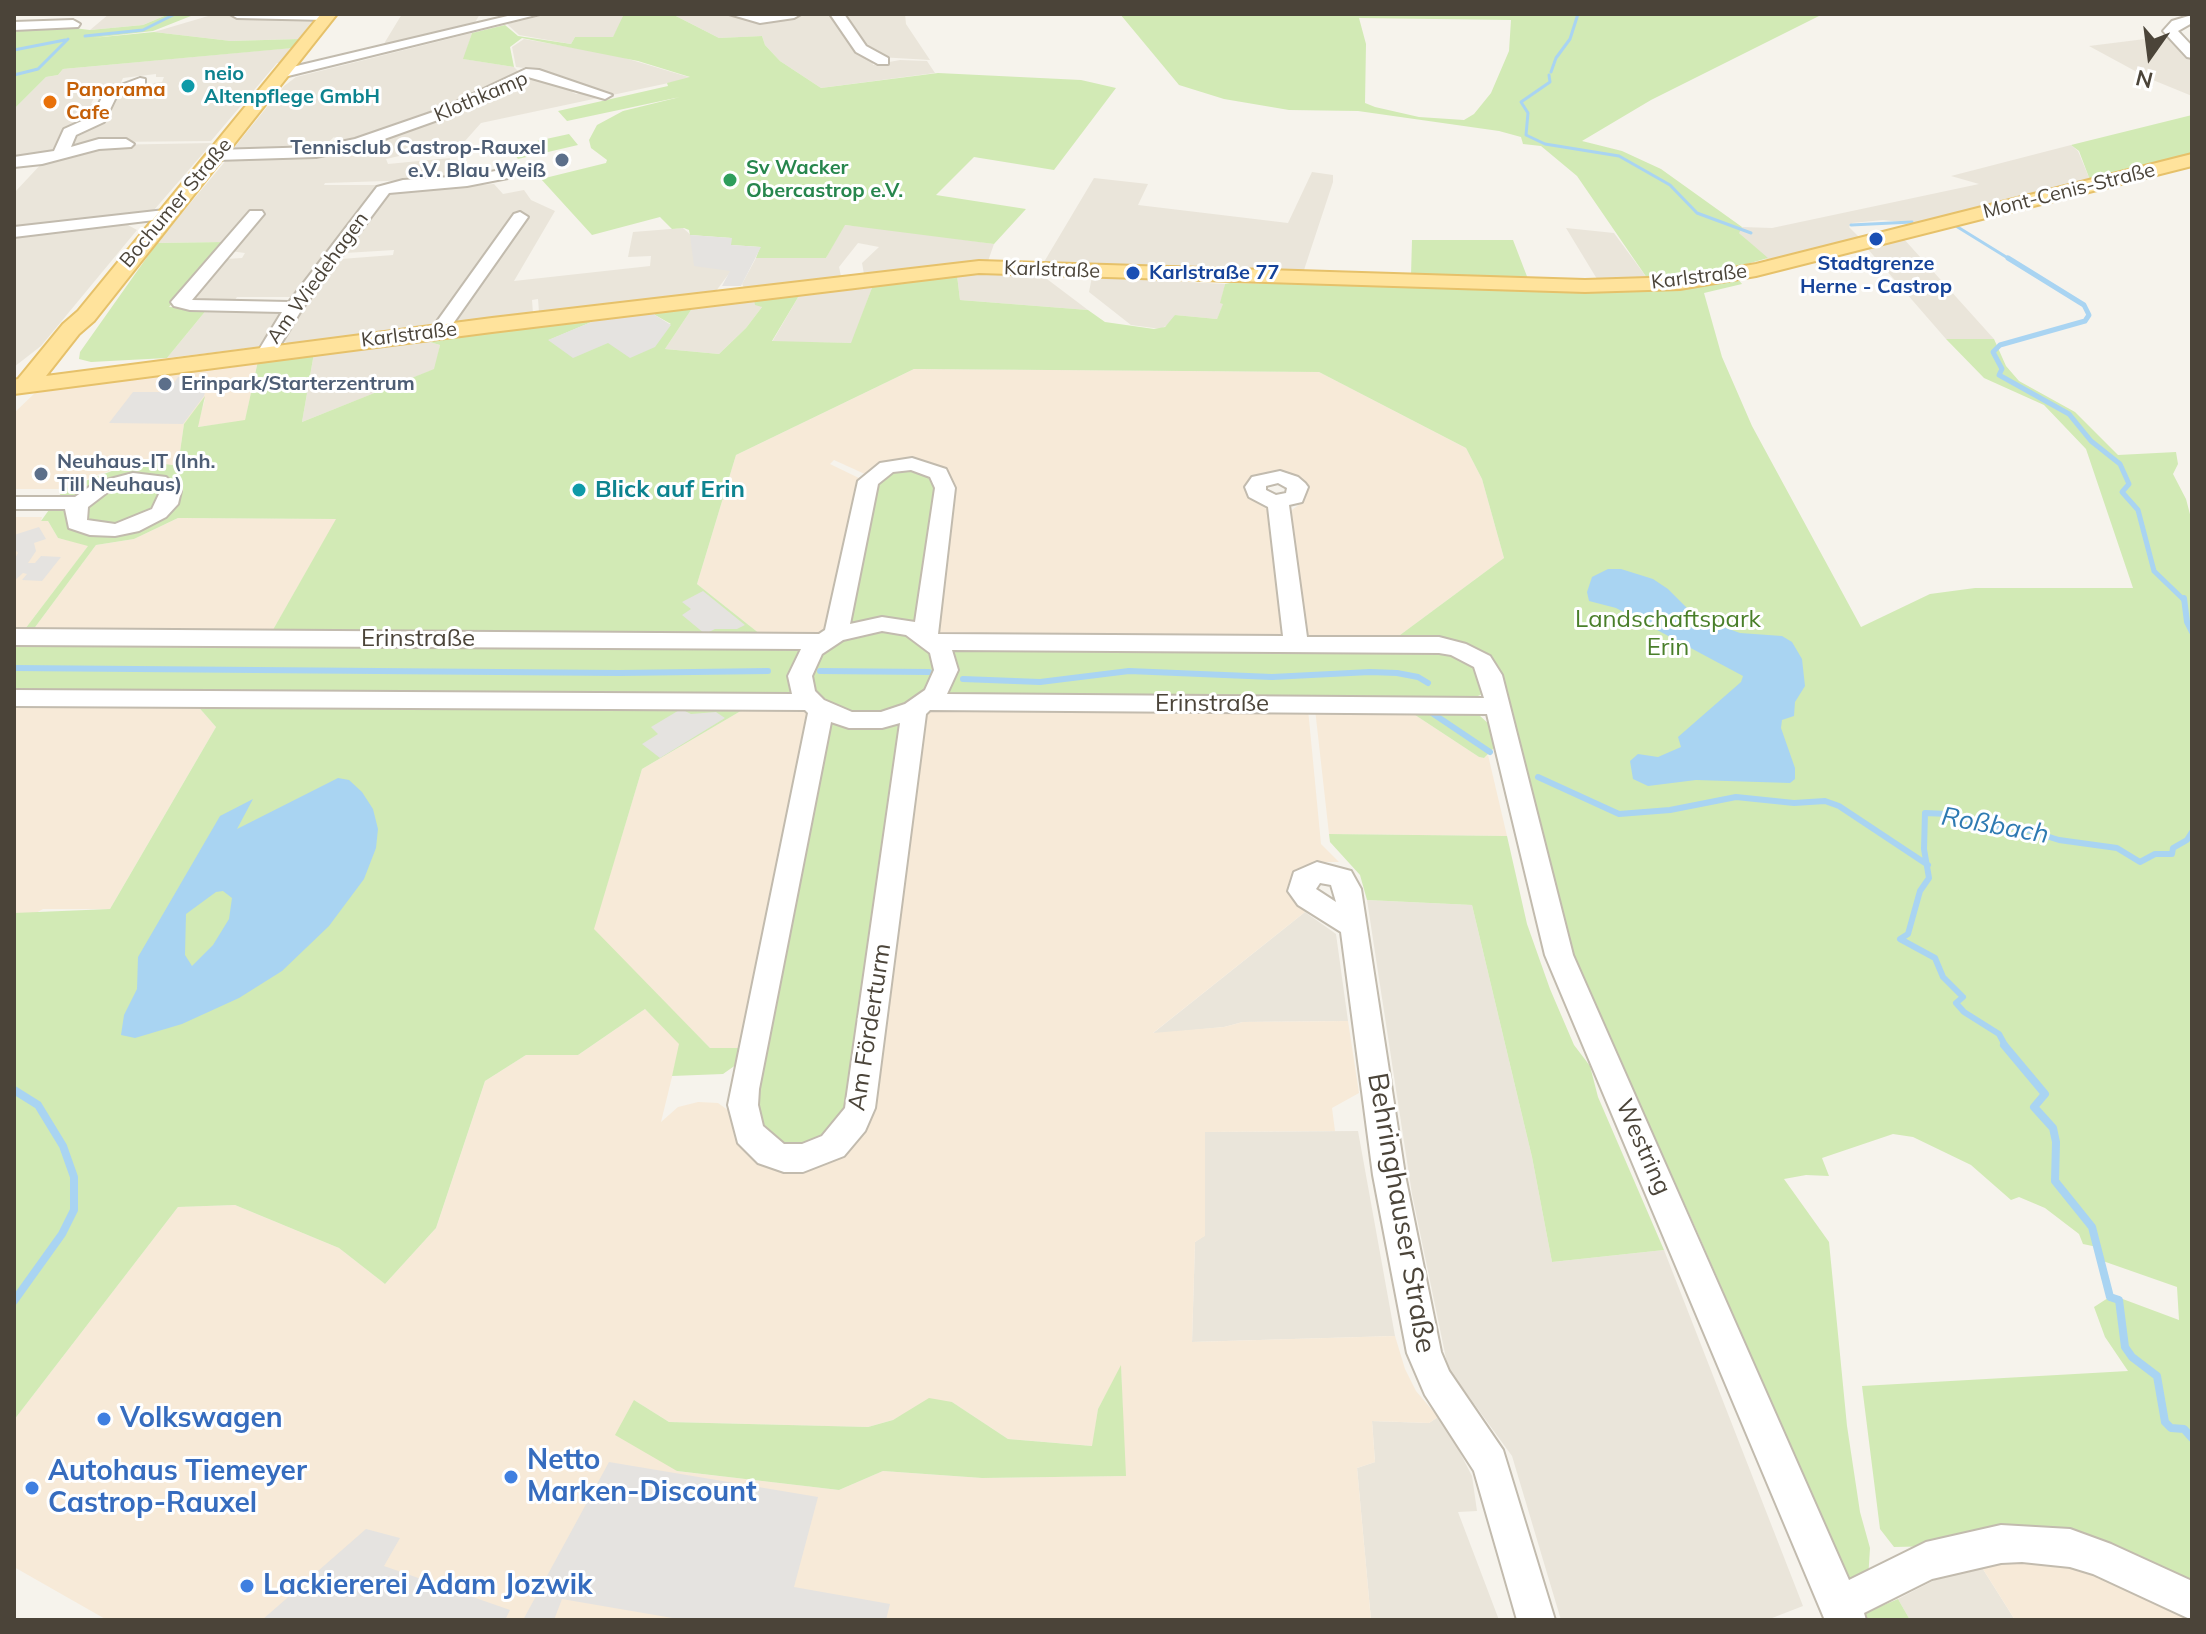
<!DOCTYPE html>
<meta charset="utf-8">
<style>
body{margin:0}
#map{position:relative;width:2206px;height:1634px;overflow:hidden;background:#f6f3ec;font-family:Mulish,sans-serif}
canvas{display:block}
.frame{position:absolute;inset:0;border:16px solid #4b4439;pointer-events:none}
.north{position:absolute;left:2110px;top:16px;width:80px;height:80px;-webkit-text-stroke:6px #fff;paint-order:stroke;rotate:194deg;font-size:22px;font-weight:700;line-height:32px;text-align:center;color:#4b4439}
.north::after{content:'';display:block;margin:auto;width:28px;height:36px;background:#4b4439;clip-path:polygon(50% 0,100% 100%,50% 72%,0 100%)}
</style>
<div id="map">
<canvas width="2206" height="1634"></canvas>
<div class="frame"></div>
<div class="north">N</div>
</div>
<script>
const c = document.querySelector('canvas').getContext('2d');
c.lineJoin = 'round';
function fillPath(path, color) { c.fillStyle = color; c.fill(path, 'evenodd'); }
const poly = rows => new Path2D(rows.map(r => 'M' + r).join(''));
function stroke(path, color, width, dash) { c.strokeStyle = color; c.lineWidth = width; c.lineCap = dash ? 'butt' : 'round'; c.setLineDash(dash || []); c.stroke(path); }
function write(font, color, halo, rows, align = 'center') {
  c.font = font + ' Mulish,sans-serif'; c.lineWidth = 6; c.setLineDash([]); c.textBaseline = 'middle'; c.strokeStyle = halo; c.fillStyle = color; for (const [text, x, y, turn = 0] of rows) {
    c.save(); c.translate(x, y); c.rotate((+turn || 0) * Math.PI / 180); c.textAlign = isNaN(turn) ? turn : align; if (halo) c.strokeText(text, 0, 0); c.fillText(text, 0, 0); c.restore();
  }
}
fillPath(poly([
 [109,14,169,14,143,25,90,30],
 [215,14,307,18,313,20,299,39,231,41,154,32],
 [402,14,480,14,474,24,382,47],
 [549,14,626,14,613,37,575,37,571,44,519,35,507,24],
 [672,14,731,14,751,20,831,14,872,59,873,65,900,60,927,61,935,73,821,88,780,61,765,45,762,36,719,38],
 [843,14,905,14,906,24,930,60,879,57,864,48,852,28,854,26],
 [472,33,464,59,514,67,519,72,459,103,342,145,334,137,321,149,233,149,284,86,296,77],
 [2169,36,2192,58,2192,96,2148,78,2089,46],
 [524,39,615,55,692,78,481,123,465,141,386,159,388,164,450,158,447,179,325,183,324,185,378,185,295,297,237,297,232,304,189,302,226,259,242,258,245,253,230,251,225,242,157,243,228,158,312,155,534,76,577,88,572,92,576,94,586,91,602,96,607,93,540,70,516,67,512,47],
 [290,48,283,63,277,63,211,141,108,142,67,149,74,132,103,120,114,94,124,90,152,87,154,83,162,82,164,77,156,77,156,74,123,78,119,87,96,94,91,104,101,103,94,118,65,131,56,151,43,157,14,160,14,109,46,77,58,75,63,69],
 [212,143,154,210,14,226,14,193,44,161,104,145],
 [2071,145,2078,151,2090,180,1919,224,1883,220,1852,223,1849,227,1860,238,1769,261,1738,232,1742,227,1772,228,1979,184,1951,176],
 [1312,172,1333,175,1333,182,1303,273,1044,262,1094,178,1148,184,1138,205,1288,223],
 [494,184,503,194,524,190,531,200,555,211,514,281,650,266,651,256,628,257,633,232,683,228,731,271,716,291,539,312,538,299,532,300,533,313,289,344,282,340,341,259,393,255,394,250,345,253,390,191],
 [126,224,137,230,41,346,14,367,14,238],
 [844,225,897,230,994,244,988,261,864,274,862,263,879,247,858,243,839,267,841,276,744,288,742,284,756,258,826,258],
 [1566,228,1614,233,1647,278,1597,279],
 [1903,238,1994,339,1946,339,1866,247],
 [1003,273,1043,276,1088,310,960,300,957,275],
 [1092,277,1225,284,1221,302,1224,303,1217,319,1175,315,1173,321,1161,329,1131,325,1089,292],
 [873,285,852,343,772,342,800,294],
 [754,300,762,307,746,328,719,354,665,349,693,307],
 [208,308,286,309,258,347,167,358],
 [423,340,440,345,435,369,302,422,314,353],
 [1367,900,1472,905,1532,1157,1552,1262,1664,1250,1803,1606,1767,1620,1561,1620,1512,1456,1448,1368,1412,1194],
 [1305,912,1336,934,1348,1021,1243,1022,1224,1027,1152,1034],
 [1358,1131,1395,1336,1192,1342,1195,1242,1205,1235,1205,1132],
 [1438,1417,1449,1431,1472,1476,1477,1511,1458,1512,1499,1620,1371,1620,1357,1468,1375,1462,1372,1421,1429,1423],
 [1981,1566,2015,1620,1910,1620,1898,1599,1952,1571]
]), '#eae5da');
fillPath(poly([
 [258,361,245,421,197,427,205,399,184,424,178,467,137,464,99,474,64,489,14,489,14,413,36,392],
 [914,369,1319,372,1466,448,1482,479,1504,558,1392,641,1311,638,1305,634,1288,513,1305,500,1308,489,1303,481,1292,475,1270,472,1250,479,1245,488,1250,499,1269,510,1284,633,1278,637,941,636,936,632,943,470,918,460,867,475,834,460,830,464,863,480,833,622,821,635,765,638,697,584,736,455],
 [14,517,42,517,41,521,48,521,58,538,89,545,22,633,14,633],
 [178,518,337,519,270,635,30,634,96,545,134,539],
 [14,702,195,703,216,727,110,909,43,909,36,913,14,913],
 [751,705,797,706,809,711,747,1048,710,1048,593,930,642,769],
 [938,708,1308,709,1321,844,1339,862,1314,862,1294,871,1288,888,1291,897,1305,912,1153,1033,1224,1027,1243,1022,1348,1021,1359,1093,1332,1108,1335,1131,1205,1132,1205,1236,1195,1242,1192,1342,1395,1336,1405,1369,1416,1391,1438,1417,1429,1423,1372,1421,1375,1462,1357,1468,1371,1620,107,1620,14,1567,14,1420,178,1207,235,1205,339,1248,385,1284,436,1228,485,1081,526,1055,578,1055,645,1009,680,1044,661,1122,678,1107,698,1102,718,1103,732,1113,923,716],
 [1121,1367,1125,1476,982,1478,883,1471,839,1490,677,1471,634,1400,669,1422,868,1427,893,1420,919,1406,952,1402,1008,1439,1093,1446,1098,1409],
 [1315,709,1406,709,1479,757,1484,758,1488,755,1507,836,1329,834],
 [2022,1557,2097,1568,2192,1620,2015,1620,1981,1566]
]), '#f7ead8');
fillPath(poly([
 [169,14,196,14,153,31,92,38,154,32,231,41,299,39,293,48,63,69,58,75,46,77,14,109,14,28,57,26,90,30,143,25],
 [624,14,672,14,719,38,762,36,765,45,780,61,821,88,938,73,1081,80,1116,88,1054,170,974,157,936,195,1026,209,994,244,845,225,826,258,756,258,760,247,731,245,731,238,690,235,689,230,684,228,672,229,660,217,592,235,541,179,606,163,607,160,591,148,589,140,597,125,623,111,680,97,567,121,558,111,668,86,667,83,690,77,638,61,522,38,510,47,514,67,463,59,472,33,505,25,518,36,571,44,575,37,613,37],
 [1120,14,1823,14,1651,100,1582,141,1622,151,1661,169,1742,227,1739,233,1768,258,1722,271,1656,278,1647,278,1577,176,1541,146,1523,144,1521,137,1499,131,1358,111,1289,110,1224,99,1179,85],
 [1359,18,1511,20,1509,51,1491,93,1474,114,1464,120,1419,117,1375,107,1365,103,1366,44],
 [2192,115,2192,154,2090,180,2079,151,2071,145],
 [569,134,578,145,518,159,509,147],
 [1412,240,1513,240,1528,279,1411,275],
 [225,242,169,307,208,308,167,358,91,362,79,359,80,352,157,243],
 [957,275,960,300,1088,310,1105,322,1154,329,1165,327,1175,315,1217,319,1223,304,1220,303,1225,284,1230,283,1622,290,1697,286,1738,279,1742,284,1704,293,1722,357,1752,426,1861,627,1930,594,1975,588,2133,588,2086,449,2044,405,1984,378,1946,339,1994,339,2006,366,2019,381,2075,412,2118,455,2176,452,2178,464,2173,474,2186,499,2192,522,2192,1589,2177,1583,1939,1546,1894,1547,1880,1529,1862,1386,2128,1371,2105,1337,2094,1307,2108,1298,2120,1298,2179,1320,2177,1287,2100,1260,2097,1247,2083,1244,2079,1234,2045,1208,2019,1197,2011,1200,1971,1165,1913,1137,1893,1134,1822,1158,1829,1176,1806,1175,1784,1179,1829,1242,1847,1426,1860,1512,1870,1548,1868,1580,1850,1584,1696,1229,1574,961,1492,661,1392,641,1504,558,1482,479,1466,448,1319,372,914,369,736,455,697,584,765,638,270,635,336,519,178,518,134,539,96,545,30,634,22,633,88,546,58,538,48,521,41,521,64,489,125,466,159,463,178,466,184,424,205,396,198,427,245,420,258,361,314,353,302,422,434,369,440,345,423,340,601,318,549,340,608,343,671,324,655,315,655,312,693,307,665,349,719,354,746,328,762,307,755,305,754,300,800,294,772,341,851,343,873,285],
 [903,468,926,472,940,489,917,625,848,625,867,499,882,475],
 [878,630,904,633,925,644,938,663,927,694,889,713,856,715,826,703,815,693,811,673,822,653,840,639],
 [14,640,808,648,798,695,14,695],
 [1432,648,1473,662,1484,691,1482,694,1470,700,943,696,952,684,955,671,949,649],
 [195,703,751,705,642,769,594,929,710,1048,747,1048,740,1062,723,1074,672,1076,679,1044,645,1009,578,1055,526,1055,485,1081,436,1228,385,1284,339,1248,235,1205,178,1207,14,1420,14,913,110,909,216,727],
 [1406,709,1479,715,1491,726,1498,744,1484,758,1479,757],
 [830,721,903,721,857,1096,825,1140,791,1148,763,1132,754,1110],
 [1329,834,1507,836,1527,924,1550,989,1574,1045,1590,1066,1598,1097,1664,1250,1552,1262,1532,1157,1472,905,1367,900,1360,875,1330,842],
 [1121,1365,1126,1476,982,1478,883,1471,839,1490,677,1471,615,1435,634,1400,669,1422,868,1427,893,1420,929,1398,952,1402,1008,1439,1092,1446,1098,1409],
 [1898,1599,1910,1620,1863,1620,1860,1615]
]), '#d2eab5');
fillPath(poly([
 [690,235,732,238,731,245,761,247,741,286,722,286,730,271,694,266],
 [655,312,655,315,671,325,655,347,630,358,608,343,573,358,548,340,601,318],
 [178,377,209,377,204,396,183,424,109,423,133,392,168,392],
 [39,527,46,539,34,543,36,551,28,563,35,563,41,556,61,557,42,581,22,580,27,574,23,573,14,581,14,560,18,553,14,548,14,535],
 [703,591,745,625,737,629,715,629,705,634,682,615,691,609,682,602],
 [681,709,691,714,716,712,725,718,660,758,642,744,658,734,651,727],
 [609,1462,818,1497,794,1587,890,1604,886,1620,684,1620,562,1599,554,1620,523,1620],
 [366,1529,400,1538,384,1566,510,1610,505,1620,262,1620]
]), '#e5e3e0');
fillPath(poly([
 [1608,569,1621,569,1653,579,1668,589,1692,613,1726,628,1740,633,1782,636,1792,642,1802,659,1805,686,1795,702,1794,716,1782,720,1781,728,1795,768,1795,779,1790,783,1696,780,1648,786,1633,779,1630,761,1638,754,1658,757,1681,747,1678,737,1741,682,1743,676,1616,608,1589,601,1587,592,1592,577],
 [338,778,349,780,362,792,373,809,378,829,376,848,364,879,329,926,282,971,239,998,182,1024,135,1038,121,1035,124,1015,137,989,138,957,220,816,253,799,237,829],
 [223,891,232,898,229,919,213,945,192,966,185,955,186,914,216,892]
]), '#a9d4f2');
stroke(poly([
 [85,36,143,30,175,14],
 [14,50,65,40],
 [1551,72,1556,58,1570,39,1578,14],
 [14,75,38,69,68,39],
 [1549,75,1550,82,1521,102,1528,113,1526,135,1545,144,1619,156,1670,185,1697,213,1751,233],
 [1851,225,1912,222],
 [1956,226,2011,260]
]), '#a9d4f2', 3);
stroke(poly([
 [2008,258,2084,305,2089,315,2085,321,2000,345,1993,352,2002,369,1999,375,2069,414,2091,441,2120,464,2129,484,2122,492,2138,510,2154,571,2184,600]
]), '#a9d4f2', 5);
stroke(poly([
 [2184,598,2187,622,2192,632],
 [14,668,619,673,768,671],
 [820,671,929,672],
 [963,679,1040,682,1129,671,1272,677,1370,672,1397,673,1418,677,1428,683],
 [1432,713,1490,752],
 [1538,777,1619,814,1670,810,1736,797,1794,803,1825,801,1839,806,1928,865],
 [2006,1047,1999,1034,1964,1012,1956,1003,1963,997,1943,977,1935,958,1900,939,1908,934,1920,891,1929,878,1924,849,1925,813,1948,814,1998,827,2017,827,2059,840,2117,848,2140,862,2155,854,2172,854,2173,848,2187,840,2192,832]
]), '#a9d4f2', 6);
stroke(poly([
 [2004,1045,2045,1094,2034,1107,2053,1128,2056,1142,2055,1181,2092,1227,2110,1297,2119,1300,2125,1347,2132,1357,2157,1376,2165,1422,2171,1428,2184,1429,2192,1438],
 [14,1090,38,1105,63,1146,74,1177,74,1210,62,1234,14,1301]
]), '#a9d4f2', 8);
const minor = poly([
 [230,14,332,14,334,16,327,20,237,18,230,14],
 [516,14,540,14,284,77,277,73,284,69,516,14],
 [729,14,760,15,801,14,794,18,760,23,729,14],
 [830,14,844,14,866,46,888,58,888,64,878,64,856,52,830,14],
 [2192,15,2192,23,2178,31,2192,46,2192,58,2187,57,2163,31,2172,21,2192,15],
 [73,20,80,24,78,27,14,30,14,22,73,20],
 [526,69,539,70,612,95,605,99,528,77,449,116,359,148,316,157,216,160,208,155,216,150,316,147,355,139,439,110,526,69],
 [140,78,145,79,145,85,116,97,104,122,76,135,71,147,99,139,126,139,134,144,131,147,99,149,42,164,14,167,14,157,54,151,64,129,93,116,105,91,140,78],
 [507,169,515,174,513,177,467,186,389,193,302,309,273,357,259,357,257,353,282,312,190,310,174,306,171,302,250,211,262,211,264,214,192,300,289,302,377,187,403,180,467,176,507,169],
 [165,210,171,212,173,215,171,218,14,237,14,227,165,210],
 [520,212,528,217,445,335,433,335,430,331,433,327,514,214,520,212],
 [912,458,946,469,955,488,938,634,1283,636,1268,507,1249,497,1245,487,1252,477,1280,471,1298,477,1305,483,1308,487,1302,502,1289,505,1307,637,1439,637,1466,644,1490,656,1502,675,1573,955,1849,1580,1926,1542,2001,1525,2070,1529,2111,1544,2192,1581,2192,1620,2093,1574,2070,1567,2022,1562,2001,1563,1932,1579,1864,1613,1866,1620,1824,1618,1545,955,1487,714,930,710,926,714,875,1108,865,1131,844,1156,803,1172,784,1172,758,1163,738,1143,728,1105,808,713,805,710,14,706,14,690,792,694,788,676,801,649,14,645,14,629,819,634,825,630,858,481,880,463,912,458],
 [911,470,930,477,935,488,915,622,882,617,850,624,878,484,893,472,911,470],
 [1278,483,1287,488,1286,493,1276,495,1266,490,1266,486,1278,483],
 [882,631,906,635,930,653,934,670,925,690,905,704,881,712,852,712,824,700,815,691,812,676,822,654,843,640,882,631],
 [952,650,1439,653,1451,655,1474,667,1484,698,947,694,958,670,952,650],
 [831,722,849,728,882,728,900,723,845,1108,822,1136,802,1144,784,1144,763,1126,758,1105,759,1089,831,722],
 [133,473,166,477,181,491,178,504,166,517,139,531,115,536,90,535,69,528,65,509,14,509,14,497,75,497,95,483,133,473],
 [133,485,153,487,160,492,152,509,115,524,87,520,88,507,109,491,133,485],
 [1317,862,1351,871,1361,889,1405,1175,1441,1352,1449,1371,1503,1450,1555,1620,1517,1620,1474,1471,1425,1395,1407,1353,1373,1175,1341,932,1298,905,1288,891,1294,872,1317,862],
 [1320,883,1331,885,1336,902,1316,889,1320,883]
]);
const major = poly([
 [321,14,337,14,94,321,79,334,46,376,492,318,979,261,1585,280,1680,277,1756,264,2192,154,2192,166,1756,276,1680,289,1585,292,979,273,492,332,14,394,14,380,18,379,63,324,78,311,321,14]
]);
stroke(minor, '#c2bbae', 4);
stroke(major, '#e6c16a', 4);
fillPath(minor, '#fff');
fillPath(major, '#ffe39c');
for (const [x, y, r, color] of [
 [188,86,8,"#0f9aa8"],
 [50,102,8,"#e8710a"],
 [562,160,8,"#5c6f8a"],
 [730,180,8,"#2e9e5b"],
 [1876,239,8,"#1a4fb4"],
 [1133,273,8,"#1a4fb4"],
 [165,384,8,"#5c6f8a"],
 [41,474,8,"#5c6f8a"],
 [579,490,8,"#0f9aa8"],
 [104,1419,8,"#3f7fe0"],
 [511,1477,8,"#3f7fe0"],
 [32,1488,8,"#3f7fe0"],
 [247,1586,8,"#3f7fe0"]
]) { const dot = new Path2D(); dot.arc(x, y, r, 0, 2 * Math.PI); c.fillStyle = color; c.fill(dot); stroke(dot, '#fff', 3); }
write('bold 20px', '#0d838f', '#fff', [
 ["neio",204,74],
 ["Altenpflege GmbH",204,97]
], 'left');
write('bold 20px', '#c56008', '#fff', [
 ["Panorama",66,90],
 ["Cafe",66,113]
], 'left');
write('20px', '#4b4439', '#fff', [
 ["Klothkamp",481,97,-23],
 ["Mont-Cenis-Straße",2069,191,-14],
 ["Bochumer Straße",176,203,-50],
 ["Karlstraße",1052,270,2],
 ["Karlstraße",1699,277,-7],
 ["Am Wiedehagen",318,278,-54],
 ["Karlstraße",409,335,-7]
]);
write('bold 20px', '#4e5e75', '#fff', [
 ["Tennisclub Castrop-Rauxel",546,148,"right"],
 ["e.V. Blau Weiß",546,171,"right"],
 ["Erinpark/Starterzentrum",181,384],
 ["Neuhaus-IT (Inh.",57,462],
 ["Till Neuhaus)",57,485]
], 'left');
write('bold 20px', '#27864d', '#fff', [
 ["Sv Wacker",746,168],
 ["Obercastrop e.V.",746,191]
], 'left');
write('bold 20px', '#164399', '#fff', [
 ["Stadtgrenze",1876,264],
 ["Herne - Castrop",1876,287],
 ["Karlstraße 77",1149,273,"left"]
]);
write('bold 24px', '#0d838f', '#fff', [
 ["Blick auf Erin",595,490]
], 'left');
write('24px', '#4a7f2a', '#fff', [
 ["Landschaftspark",1668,620],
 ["Erin",1668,648]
]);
write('24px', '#4b4439', '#fff', [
 ["Erinstraße",418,639],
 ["Erinstraße",1212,704],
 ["Am Förderturm",870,1027,-81],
 ["Westring",1643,1147,66]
]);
write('italic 26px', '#2e7ab2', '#fff', [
 ["Roßbach",1995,826,10]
]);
write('28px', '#4b4439', '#fff', [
 ["Behringhauser Straße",1401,1213,80]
]);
write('bold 28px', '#366cbe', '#fff', [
 ["Volkswagen",120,1419],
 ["Netto",527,1461],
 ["Marken-Discount",527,1493],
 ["Autohaus Tiemeyer",48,1472],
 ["Castrop-Rauxel",48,1504],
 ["Lackiererei Adam Jozwik",263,1586]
], 'left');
</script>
